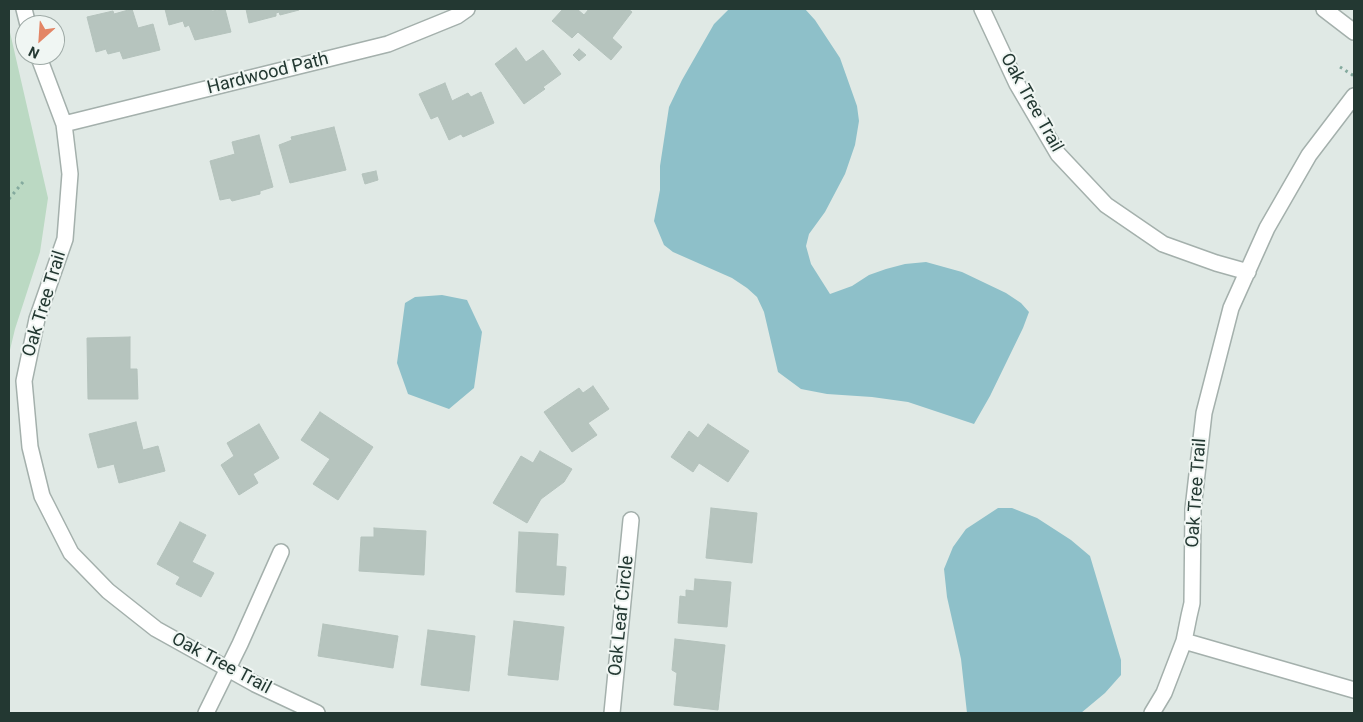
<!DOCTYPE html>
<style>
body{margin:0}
#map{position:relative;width:1363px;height:722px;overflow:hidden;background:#e0e9e5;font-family:Roboto,sans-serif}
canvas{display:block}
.frame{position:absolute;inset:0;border:10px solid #233832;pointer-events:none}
.north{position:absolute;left:15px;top:15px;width:50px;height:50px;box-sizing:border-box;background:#f0f6f3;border:1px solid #9eaaa6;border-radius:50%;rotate:206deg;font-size:14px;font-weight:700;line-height:20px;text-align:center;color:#233832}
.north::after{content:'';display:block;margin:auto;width:18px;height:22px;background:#e38565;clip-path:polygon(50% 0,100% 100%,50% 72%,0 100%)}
</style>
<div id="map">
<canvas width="1363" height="722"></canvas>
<div class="frame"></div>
<div class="north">N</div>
</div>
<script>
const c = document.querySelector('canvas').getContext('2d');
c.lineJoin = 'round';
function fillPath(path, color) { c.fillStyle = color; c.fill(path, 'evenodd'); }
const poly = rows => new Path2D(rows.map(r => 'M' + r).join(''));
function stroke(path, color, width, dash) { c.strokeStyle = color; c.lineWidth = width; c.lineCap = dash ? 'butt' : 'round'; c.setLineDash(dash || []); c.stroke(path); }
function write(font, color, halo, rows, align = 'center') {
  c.font = font + ' Roboto,sans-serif'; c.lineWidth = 4; c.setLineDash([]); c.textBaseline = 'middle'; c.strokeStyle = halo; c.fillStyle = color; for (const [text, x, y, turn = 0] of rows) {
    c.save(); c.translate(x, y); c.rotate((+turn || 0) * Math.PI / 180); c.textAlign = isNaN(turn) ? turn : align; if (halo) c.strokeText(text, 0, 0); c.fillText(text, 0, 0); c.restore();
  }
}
fillPath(poly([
 [9,28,48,198,40,252,15,329,9,354]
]), '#bbd9c3');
fillPath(poly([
 [729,9,805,9,815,20,840,58,857,106,859,121,855,145,845,174,825,212,809,234,806,246,811,264,830,294,852,286,869,275,886,269,905,264,926,262,962,272,1006,293,1021,303,1029,312,1023,328,990,396,974,424,908,402,872,397,827,394,801,389,778,372,764,312,757,297,747,288,732,278,673,252,664,245,654,221,660,190,660,166,669,107,682,80,714,24],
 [442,295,467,300,482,332,474,388,449,409,408,394,397,363,405,303,415,297],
 [998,508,1012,508,1037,518,1071,540,1090,556,1121,660,1121,675,1105,693,1081,713,967,713,961,659,947,597,944,569,953,547,966,529]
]), '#8ec0c9');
const building = poly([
 [132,9,138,28,153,24,160,50,123,59,120,51,108,54,106,49,96,52,87,17,113,11,114,14,132,9],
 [165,9,211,9,212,11,225,9,231,32,195,40,189,25,185,27,183,21,169,25,165,9],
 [246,9,299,9,299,10,280,15,279,12,276,13,276,16,249,23,246,9],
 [563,9,577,9,584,15,589,9,628,9,632,12,612,38,622,47,611,60,578,32,572,38,552,21,563,9],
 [516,48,526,62,543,50,561,74,543,87,545,89,524,104,495,64,516,48],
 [579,49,586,55,579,61,573,55,579,49],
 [445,83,452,101,468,93,471,97,481,92,494,123,463,137,461,134,449,140,438,116,431,119,419,94,445,83],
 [334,127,346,170,290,183,279,145,292,140,291,137,334,127],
 [259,135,273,187,260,191,260,194,232,201,230,198,220,200,210,161,235,154,232,142,259,135],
 [376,171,378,180,365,184,362,174,376,171],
 [130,337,130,369,137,369,138,399,88,399,87,338,130,337],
 [593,386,609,409,588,423,597,435,572,452,544,412,579,388,583,393,593,386],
 [320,412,373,447,338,500,313,484,330,459,301,440,320,412],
 [136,422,143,450,158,446,165,471,119,483,114,464,98,468,89,434,136,422],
 [259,424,279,458,253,474,258,483,239,495,221,465,234,456,227,443,259,424],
 [708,424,749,451,728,482,699,463,693,472,671,457,689,431,698,438,708,424],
 [540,451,572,469,564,482,541,499,527,523,493,503,521,456,533,463,540,451],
 [711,508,757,513,752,563,706,558,711,508],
 [180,522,206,535,192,562,214,573,201,597,176,584,180,577,157,564,180,522],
 [374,528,426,531,424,575,359,571,361,537,374,537,374,528],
 [519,532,558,534,556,566,566,567,564,595,516,592,519,532],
 [695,579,731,582,727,627,678,623,680,596,686,597,686,590,694,591,695,579],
 [514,621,564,627,558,680,508,675,514,621],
 [323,624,398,636,393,668,318,656,323,624],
 [428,630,475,636,469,691,421,685,428,630],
 [675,639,725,645,718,710,674,705,677,673,672,670,675,639]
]);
fillPath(building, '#b6c4be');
stroke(building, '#b4c2bc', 1);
const minor = poly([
 [24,9,28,25],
 [982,9,1017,84,1058,154,1106,205,1163,244,1216,263,1248,272],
 [38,55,64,124,70,174,65,239,37,319,24,381,30,447,42,496,71,553,108,591,156,629,255,684,317,713],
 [64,124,388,44,457,16,467,9],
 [1184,641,1354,690],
 [206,713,240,644,281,552],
 [612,713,631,520],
 [1152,713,1164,693,1184,641,1189,616,1192,603,1193,509,1204,413,1231,308,1267,228,1309,155,1354,96]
]);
const tertiary = poly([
 [1324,9,1354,32]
]);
stroke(minor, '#a4b0ac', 18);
stroke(tertiary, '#a4b0ac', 18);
stroke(poly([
 [1340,67,1354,76],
 [9,199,23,182]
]), '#84aa9e', 3, [2.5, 4]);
stroke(minor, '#fff', 15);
stroke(tertiary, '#fff', 15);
write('18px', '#233832', '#f0f6f3', [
 ["Hardwood Path",268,74,-14],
 ["Oak Tree Trail",1031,103,61],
 ["Oak Tree Trail",45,304,-73],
 ["Oak Tree Trail",1197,493,-86],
 ["Oak Leaf Circle",622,616,-84],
 ["Oak Tree Trail",221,664,28]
]);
</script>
